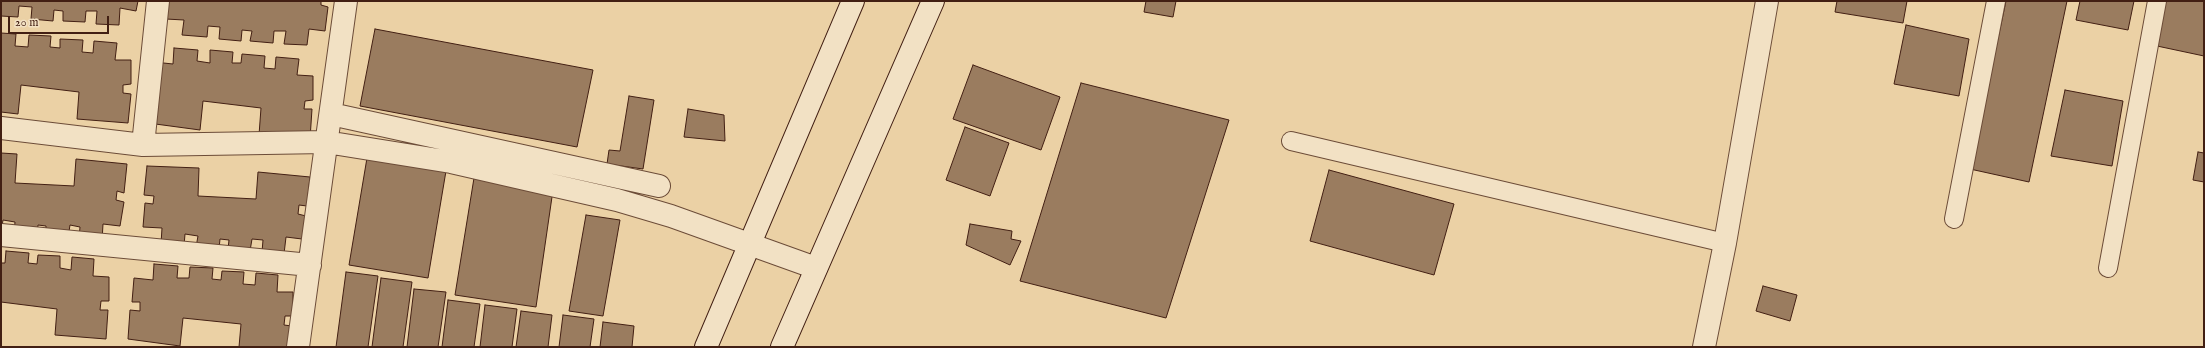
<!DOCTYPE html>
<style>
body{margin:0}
#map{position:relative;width:2205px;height:348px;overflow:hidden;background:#ebd1a5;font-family:"IM FELL English",serif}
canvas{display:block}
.frame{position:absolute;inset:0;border:2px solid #421f13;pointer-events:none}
.scale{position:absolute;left:8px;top:16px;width:101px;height:18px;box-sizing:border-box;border:2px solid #421f13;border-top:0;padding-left:5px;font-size:12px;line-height:14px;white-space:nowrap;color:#421f13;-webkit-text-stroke:3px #f2e1c4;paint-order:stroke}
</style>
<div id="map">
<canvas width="2205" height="348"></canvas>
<div class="frame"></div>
<div class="scale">20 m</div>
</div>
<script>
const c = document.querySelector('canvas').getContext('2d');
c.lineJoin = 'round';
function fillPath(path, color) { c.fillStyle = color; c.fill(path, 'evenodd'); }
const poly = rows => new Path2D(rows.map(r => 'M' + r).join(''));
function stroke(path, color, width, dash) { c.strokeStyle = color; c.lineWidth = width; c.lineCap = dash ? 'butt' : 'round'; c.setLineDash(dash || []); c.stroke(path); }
const building = poly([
 [1,1,138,1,136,11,120,8,119,25,96,24,97,11,86,11,85,22,63,21,63,11,54,10,53,21,31,19,32,7,19,6,18,17,1,16,1,1],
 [167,1,321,1,321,5,328,7,325,31,309,29,307,45,284,44,286,31,274,31,273,43,250,41,252,31,242,30,241,41,219,39,220,27,208,26,207,37,182,35,184,20,166,19,167,1],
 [1146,1,1176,1,1173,17,1144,12,1146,1],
 [1837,1,1907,1,1903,23,1835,12,1837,1],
 [2006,1,2067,1,2029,182,1970,169,2006,1],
 [2080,1,2134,1,2128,30,2076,20,2080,1],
 [2166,1,2204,1,2204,56,2157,46,2166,1],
 [1906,25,1969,39,1959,96,1894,84,1906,25],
 [375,29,593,70,577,147,360,106,375,29],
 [1,33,16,34,15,46,28,47,29,35,51,36,50,47,60,48,60,39,83,40,82,52,93,53,94,41,117,43,115,60,131,60,131,84,123,85,123,93,131,94,128,123,77,119,79,92,21,85,18,114,1,112,1,33],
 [174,48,198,50,197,61,210,63,210,50,233,52,232,63,241,63,242,54,265,56,264,68,275,69,276,57,299,59,297,75,313,76,313,100,305,101,304,109,312,109,310,139,259,135,261,108,203,101,200,130,148,123,151,94,159,94,160,86,154,62,173,64,174,48],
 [973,65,1060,97,1041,150,953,119,973,65],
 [1081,83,1229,120,1166,318,1020,281,1081,83],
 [2065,90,2123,101,2112,166,2051,156,2065,90],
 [629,96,654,100,643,169,607,164,609,150,620,151,629,96],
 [688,109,724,115,725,141,684,137,688,109],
 [965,127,1009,143,990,196,946,180,965,127],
 [368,152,447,165,428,278,349,265,368,152],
 [2198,152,2204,153,2204,182,2193,180,2198,152],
 [1,153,17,154,15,183,74,186,76,159,127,164,124,193,117,191,116,200,124,202,120,226,103,224,102,241,79,238,80,227,70,225,68,238,46,236,46,226,38,225,37,236,14,234,15,222,3,220,1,233,1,153],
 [147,166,199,168,198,196,256,199,258,172,310,177,307,206,299,205,298,214,306,216,302,239,286,237,284,254,262,252,263,240,252,239,250,251,228,249,229,240,220,239,219,249,196,247,198,236,185,234,184,246,161,244,162,228,143,227,145,203,153,204,154,196,144,195,147,166],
 [1329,170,1454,204,1434,275,1310,241,1329,170],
 [474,178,553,190,536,307,455,295,474,178],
 [586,215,620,220,603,316,569,311,586,215],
 [970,224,1012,231,1011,239,1021,241,1010,265,966,245,970,224],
 [6,251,29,253,28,263,37,264,38,255,60,256,60,268,71,270,72,257,94,259,93,276,109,277,109,301,101,301,100,310,108,310,106,339,55,335,57,309,1,302,1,263,5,263,6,251],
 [154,264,178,266,177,278,189,278,190,267,213,268,212,279,221,280,222,271,244,272,243,284,255,285,256,273,278,275,277,292,293,292,293,316,285,316,284,325,292,326,291,347,239,347,241,324,183,318,180,346,128,339,130,310,140,311,140,302,132,302,134,278,153,280,154,264],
 [346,272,378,276,368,347,336,347,346,272],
 [381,278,412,282,403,347,372,347,381,278],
 [1763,286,1797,295,1790,321,1756,311,1763,286],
 [414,289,446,292,438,347,407,347,414,289],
 [448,300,480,304,474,347,442,347,448,300],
 [485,305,517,309,512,347,480,347,485,305],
 [521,311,552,315,548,347,516,347,521,311],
 [563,315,594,319,590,347,559,347,563,315],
 [603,322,634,326,632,347,600,347,603,322]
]);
fillPath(building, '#9a7c5f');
stroke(building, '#421f13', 1);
const lane = poly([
 [1291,141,1725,243],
 [1954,219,1996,1],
 [2108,268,2157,1]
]);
const street = poly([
 [331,114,659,186],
 [1,128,143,145,326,142,451,162,617,200,671,216,816,268],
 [143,145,158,1],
 [1,235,310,265],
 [298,347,346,1],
 [1704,347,1725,243,1767,1]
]);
const secondary = poly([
 [706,347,853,1],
 [782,347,933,1]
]);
stroke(lane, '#6c4c38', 20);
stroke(street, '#6c4c38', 24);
stroke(secondary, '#421f13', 24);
stroke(lane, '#f2e1c4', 18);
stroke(street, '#f2e1c4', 22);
stroke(secondary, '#f2e1c4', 22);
</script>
